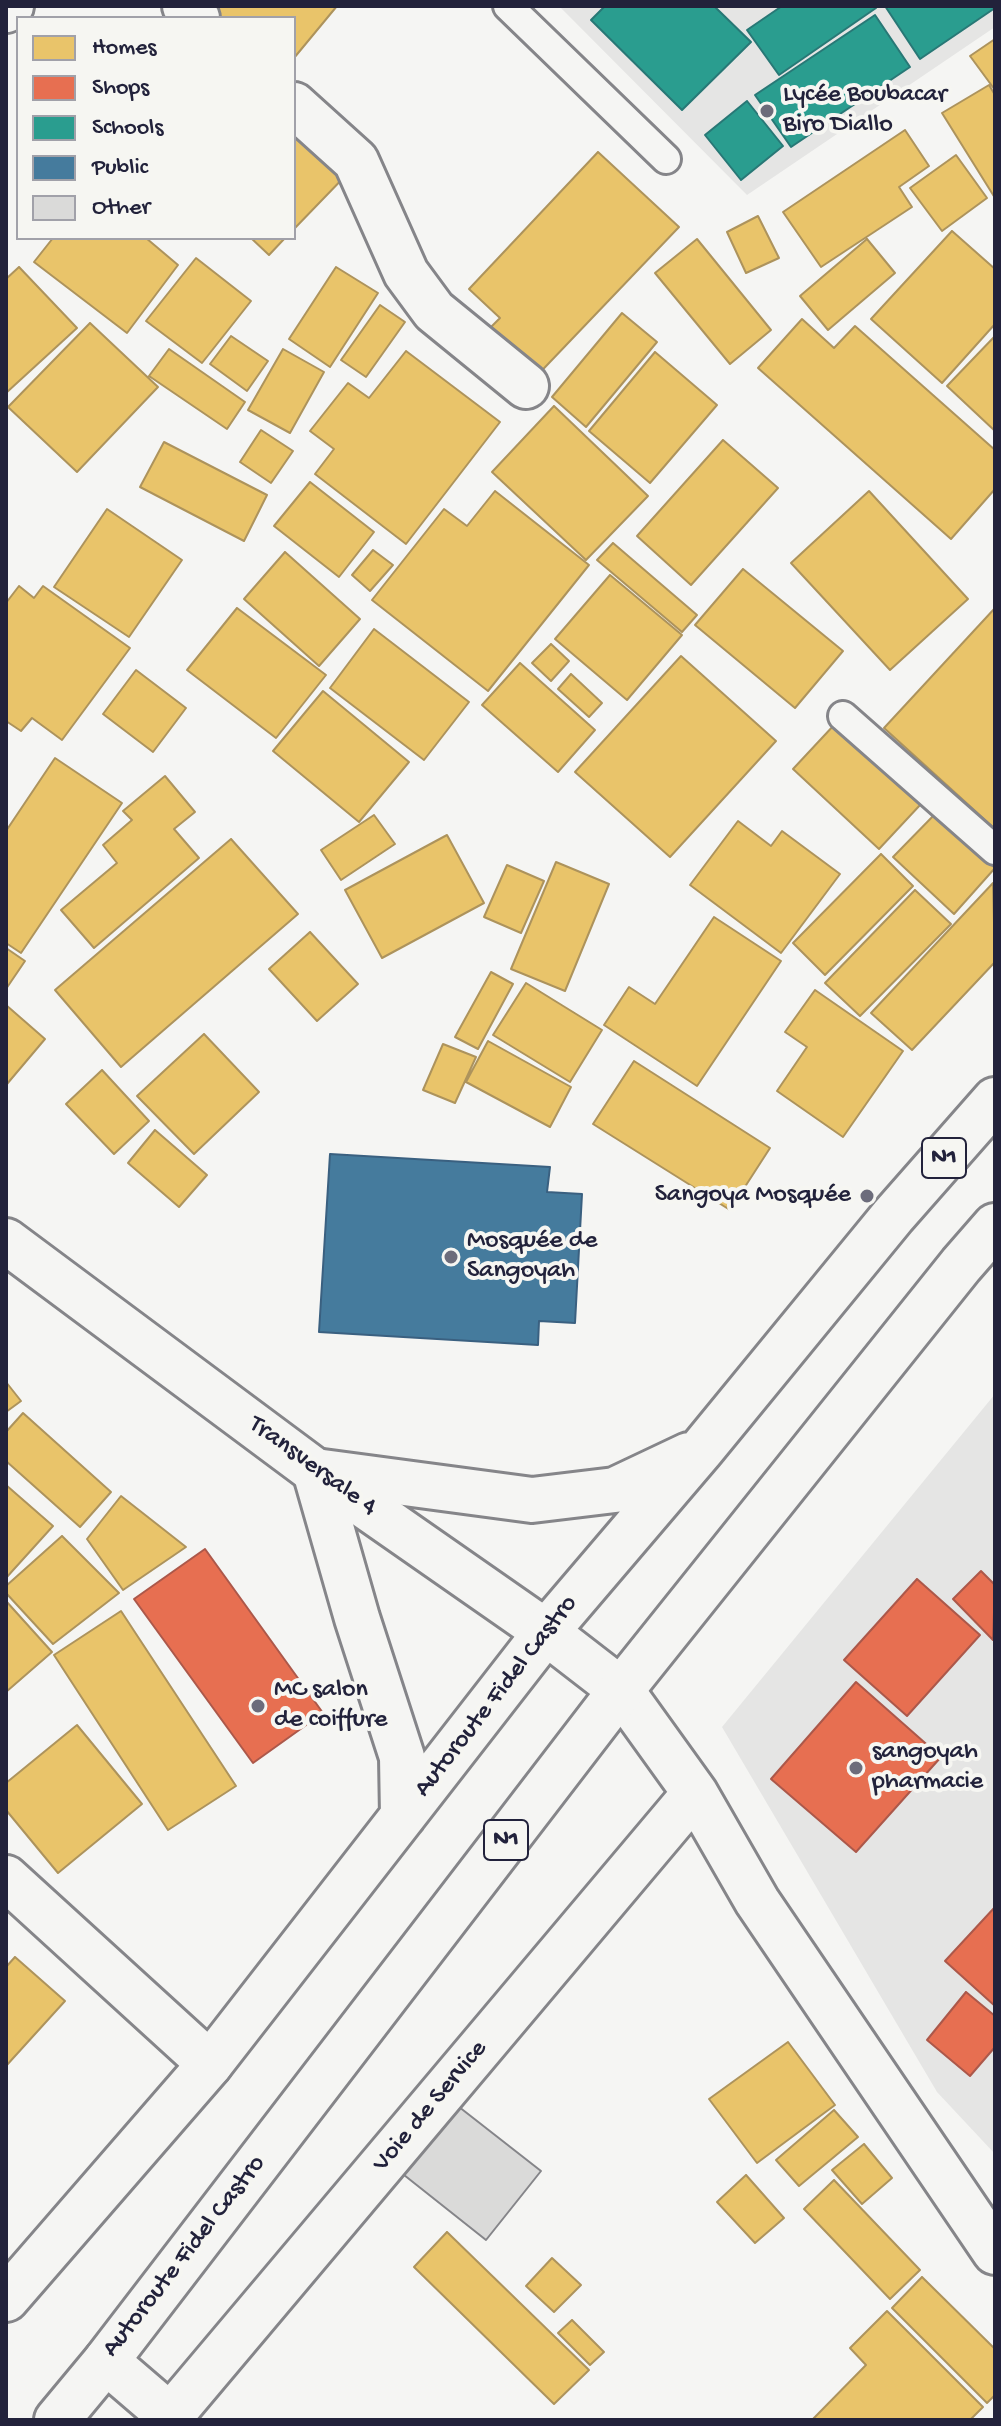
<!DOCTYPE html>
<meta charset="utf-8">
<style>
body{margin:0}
#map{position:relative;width:1001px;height:2426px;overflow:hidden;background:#f5f5f3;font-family:"Gochi Hand",sans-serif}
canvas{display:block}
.frame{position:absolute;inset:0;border:8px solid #22223b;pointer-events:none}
.legend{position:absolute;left:16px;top:16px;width:280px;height:224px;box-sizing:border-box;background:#f6f6f2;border:2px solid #a1a1a9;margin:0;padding:10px 14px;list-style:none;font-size:24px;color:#22223b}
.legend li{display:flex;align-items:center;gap:16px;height:40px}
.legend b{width:40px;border:2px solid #a1a1a9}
</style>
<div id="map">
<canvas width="1001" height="2426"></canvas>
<div class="frame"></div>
<ul class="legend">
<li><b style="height:22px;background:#e9c46a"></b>Homes</li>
<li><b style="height:22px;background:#e76f51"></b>Shops</li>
<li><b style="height:22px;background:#2a9d8f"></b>Schools</li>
<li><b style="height:22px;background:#457b9d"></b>Public</li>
<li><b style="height:22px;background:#dadad9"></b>Other</li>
</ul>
</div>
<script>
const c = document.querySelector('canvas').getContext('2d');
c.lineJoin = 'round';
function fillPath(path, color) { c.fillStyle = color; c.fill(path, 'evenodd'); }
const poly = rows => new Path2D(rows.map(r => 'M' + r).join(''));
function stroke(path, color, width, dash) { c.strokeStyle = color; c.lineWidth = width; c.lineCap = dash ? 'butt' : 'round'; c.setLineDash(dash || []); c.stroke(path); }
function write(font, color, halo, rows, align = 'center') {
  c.font = font + ' "Gochi Hand",sans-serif'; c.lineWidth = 8; c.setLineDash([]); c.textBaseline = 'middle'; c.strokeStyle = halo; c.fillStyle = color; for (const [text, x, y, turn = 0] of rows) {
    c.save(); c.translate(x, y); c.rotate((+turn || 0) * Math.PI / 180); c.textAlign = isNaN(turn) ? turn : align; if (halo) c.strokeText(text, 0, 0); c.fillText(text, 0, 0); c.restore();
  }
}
fillPath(poly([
 [559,6,995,6,995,27,747,195],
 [995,1394,995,2154,937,2092,722,1727]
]), '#e5e5e4');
const homes = poly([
 [206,6,337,6,294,58,294,18,218,18,206,6],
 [995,39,995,90,970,56,995,39],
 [989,85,995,95,995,198,942,113,989,85],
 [294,116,351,170,294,229,294,116],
 [905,130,929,166,899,187,912,207,821,267,783,212,905,130],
 [598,152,679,227,528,385,479,339,500,318,469,289,598,152],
 [956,155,987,198,942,231,910,188,956,155],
 [758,216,779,258,746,273,727,232,758,216],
 [952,231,995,269,995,324,942,383,871,319,952,231],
 [53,238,146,238,178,265,127,333,34,262,53,238],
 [251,238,285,238,269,255,251,238],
 [697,239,771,330,730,364,655,273,697,239],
 [867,239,895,273,828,330,800,296,867,239],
 [196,258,251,301,202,363,146,321,196,258],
 [19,267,77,328,6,393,6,279,19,267],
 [336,267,378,293,330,367,289,339,336,267],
 [380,305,405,322,366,377,341,360,380,305],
 [622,313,657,342,586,427,552,397,622,313],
 [802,319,834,348,855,326,995,450,995,489,951,539,758,368,802,319],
 [90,323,158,387,77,472,8,407,90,323],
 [231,336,268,361,247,391,210,364,231,336],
 [995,336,995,431,947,386,995,336],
 [169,349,245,402,227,429,149,376,169,349],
 [283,349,324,372,290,433,248,410,283,349],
 [406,351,500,422,406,544,315,474,334,449,310,431,348,383,369,398,406,351],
 [655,352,717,405,650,483,589,431,655,352],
 [554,406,648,496,586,560,492,472,554,406],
 [261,430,293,451,271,483,240,462,261,430],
 [723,440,778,488,691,585,637,536,723,440],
 [164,442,267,495,244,541,140,487,164,442],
 [310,482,374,532,339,577,274,526,310,482],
 [495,491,589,565,488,691,372,600,444,509,467,526,495,491],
 [869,491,968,599,890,670,791,563,869,491],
 [107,509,182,560,129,637,54,587,107,509],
 [613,543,697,615,682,632,597,560,613,543],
 [373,550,393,565,370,591,352,575,373,550],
 [285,552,360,619,319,666,244,599,285,552],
 [743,569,843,651,795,708,695,625,743,569],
 [610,575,682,635,627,700,555,639,610,575],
 [19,586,34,598,43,586,130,648,62,740,32,718,21,731,6,721,6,603,19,586],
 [237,608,326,675,276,738,187,670,237,608],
 [995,608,995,829,884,728,995,608],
 [374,629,469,702,424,760,330,688,374,629],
 [551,644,569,661,551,681,532,663,551,644],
 [681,656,776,741,670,857,575,772,681,656],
 [520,663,595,730,558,772,482,705,520,663],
 [136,670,186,708,153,752,103,714,136,670],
 [571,674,602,703,589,717,558,689,571,674],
 [323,691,409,762,359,822,273,751,323,691],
 [835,724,921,804,879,849,793,769,835,724],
 [55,758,122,803,21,953,6,943,6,831,55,758],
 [165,776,195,812,174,829,199,858,94,948,61,910,117,863,103,845,132,820,123,811,165,776],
 [937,812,995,868,954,914,893,857,937,812],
 [374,815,395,844,341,880,321,850,374,815],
 [738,821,771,846,782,831,840,874,781,953,690,885,738,821],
 [447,835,484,903,382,958,345,890,447,835],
 [231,839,298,914,121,1067,55,990,231,839],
 [881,854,913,886,825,975,793,943,881,854],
 [556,862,609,884,565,991,511,969,556,862],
 [507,865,544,881,521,933,484,917,507,865],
 [993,883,995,962,912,1050,871,1013,993,883],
 [915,890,951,924,860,1016,825,983,915,890],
 [714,917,781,961,697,1086,604,1025,629,987,655,1004,714,917],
 [310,932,358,984,317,1021,269,969,310,932],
 [6,948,25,961,6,989,6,948],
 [491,972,513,984,478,1049,455,1037,491,972],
 [526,983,602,1030,570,1082,493,1035,526,983],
 [815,990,903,1051,843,1137,777,1091,807,1047,785,1032,815,990],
 [6,1005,45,1039,7,1084,6,1083,6,1005],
 [204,1034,259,1092,194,1154,137,1096,204,1034],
 [488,1041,571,1087,550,1127,466,1082,488,1041],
 [443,1044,476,1057,455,1103,423,1090,443,1044],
 [634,1061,770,1148,730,1210,593,1124,634,1061],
 [102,1070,149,1121,114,1154,66,1104,102,1070],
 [155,1130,207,1175,179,1207,128,1163,155,1130],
 [6,1382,21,1401,6,1412,6,1382],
 [23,1413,111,1492,80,1527,6,1461,6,1432,23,1413],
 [6,1485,53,1526,6,1578,6,1485],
 [121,1496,186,1547,123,1590,87,1539,121,1496],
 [62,1536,119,1593,53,1644,6,1593,6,1586,62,1536],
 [6,1601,52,1652,6,1692,6,1601],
 [121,1611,236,1786,168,1830,54,1655,121,1611],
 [77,1725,142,1804,58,1873,6,1810,6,1783,77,1725],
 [15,1957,65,2001,6,2066,6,1967,15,1957],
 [788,2042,835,2105,757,2163,709,2099,788,2042],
 [834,2110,858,2137,799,2186,776,2160,834,2110],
 [864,2144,892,2178,862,2204,832,2170,864,2144],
 [746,2175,784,2218,755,2243,717,2202,746,2175],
 [834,2180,920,2270,890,2299,804,2209,834,2180],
 [447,2232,589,2370,554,2404,414,2267,447,2232],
 [552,2258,581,2285,554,2312,526,2286,552,2258],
 [922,2277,995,2349,995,2395,987,2403,892,2308,922,2277],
 [887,2311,983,2407,970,2420,812,2420,866,2365,850,2348,887,2311],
 [572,2320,604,2352,590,2365,558,2333,572,2320]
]);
fillPath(homes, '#e9c46a');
stroke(homes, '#ad935c', 2);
const shops = poly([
 [205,1549,323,1713,253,1763,134,1599,205,1549],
 [981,1571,995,1585,993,1640,953,1599,981,1571],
 [917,1579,980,1635,907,1716,844,1660,917,1579],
 [856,1682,941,1757,856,1852,771,1779,856,1682],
 [995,1907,995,2006,945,1961,995,1907],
 [966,1992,995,2016,995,2047,970,2076,927,2040,966,1992]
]);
fillPath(shops, '#e76f51');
stroke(shops, '#ac584a', 2);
const schools = poly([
 [605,6,714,6,751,42,682,110,591,20,605,6],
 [782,6,874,6,876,8,779,75,747,30,782,6],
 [885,6,995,6,995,8,920,59,885,6],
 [875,15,910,67,791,147,755,95,875,15],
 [747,101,783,146,741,180,705,135,747,101]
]);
fillPath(schools, '#2a9d8f');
stroke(schools, '#287876', 2);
const public = poly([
 [330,1154,550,1167,547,1192,582,1194,575,1323,539,1321,538,1345,319,1332,330,1154]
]);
fillPath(public, '#457b9d');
stroke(public, '#3a6080', 2);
const building = poly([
 [454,2103,541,2171,486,2240,399,2171,454,2103]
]);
fillPath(building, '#dadad9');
stroke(building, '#858589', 2);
const service = poly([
 [508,6,666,159],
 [843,716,995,850]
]);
const minor = poly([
 [185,6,197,18],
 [6,10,11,6],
 [294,105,356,161,406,273,434,311,526,386],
 [621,1690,695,1793,757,1901,995,2252],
 [6,1878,210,2064],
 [106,2361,170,2416],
 [167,2420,695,1793]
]);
const secondary = poly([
 [6,1241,315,1471,546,1632,621,1690]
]);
const trunk = poly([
 [403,1816,402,1757,357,1618,315,1471,532,1500,615,1490,689,1455],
 [6,2299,210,2064,546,1632,702,1449,893,1216,995,1100],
 [57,2420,106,2361,621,1690,961,1265,995,1226]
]);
stroke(service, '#858589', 34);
stroke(minor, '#858589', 50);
stroke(secondary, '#858589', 50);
stroke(trunk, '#858589', 50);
stroke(service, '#f5f5f3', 28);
stroke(minor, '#f5f5f3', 44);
stroke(secondary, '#f5f5f3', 44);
stroke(trunk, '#f5f5f3', 44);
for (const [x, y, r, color] of [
 [767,111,8,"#6c6c7b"],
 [867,1196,8,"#6c6c7b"],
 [451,1257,8,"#6c6c7b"],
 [258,1706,8,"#6c6c7b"],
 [856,1768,8,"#6c6c7b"]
]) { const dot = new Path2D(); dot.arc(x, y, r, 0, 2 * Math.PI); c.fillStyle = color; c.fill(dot); stroke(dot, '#f6f6f2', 3); }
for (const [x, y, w] of [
 [944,1158,44],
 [506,1840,44]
]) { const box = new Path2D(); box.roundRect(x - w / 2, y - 20, w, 40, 6); c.fillStyle = '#f6f6f2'; c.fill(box); stroke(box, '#22223b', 2); }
write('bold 24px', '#22223b', null, [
 ["N1",944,1158],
 ["N1",506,1840]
]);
write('26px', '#22223b', '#f6f6f2', [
 ["Lycée Boubacar",783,96],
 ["Biro Diallo",783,126],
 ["Sangoya Mosquée",851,1196,"right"],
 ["Mosquée de",467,1242],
 ["Sangoyah",467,1272],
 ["MC salon",274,1691],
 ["de coiffure",274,1721],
 ["sangoyah",872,1753],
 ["pharmacie",872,1783]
], 'left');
write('26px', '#22223b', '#f6f6f2', [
 ["Transversale 4",312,1467,36],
 ["Autoroute Fidel Castro",497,1697,-52],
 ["Voie de Service",431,2107,-50],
 ["Autoroute Fidel Castro",185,2257,-52]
]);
</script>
